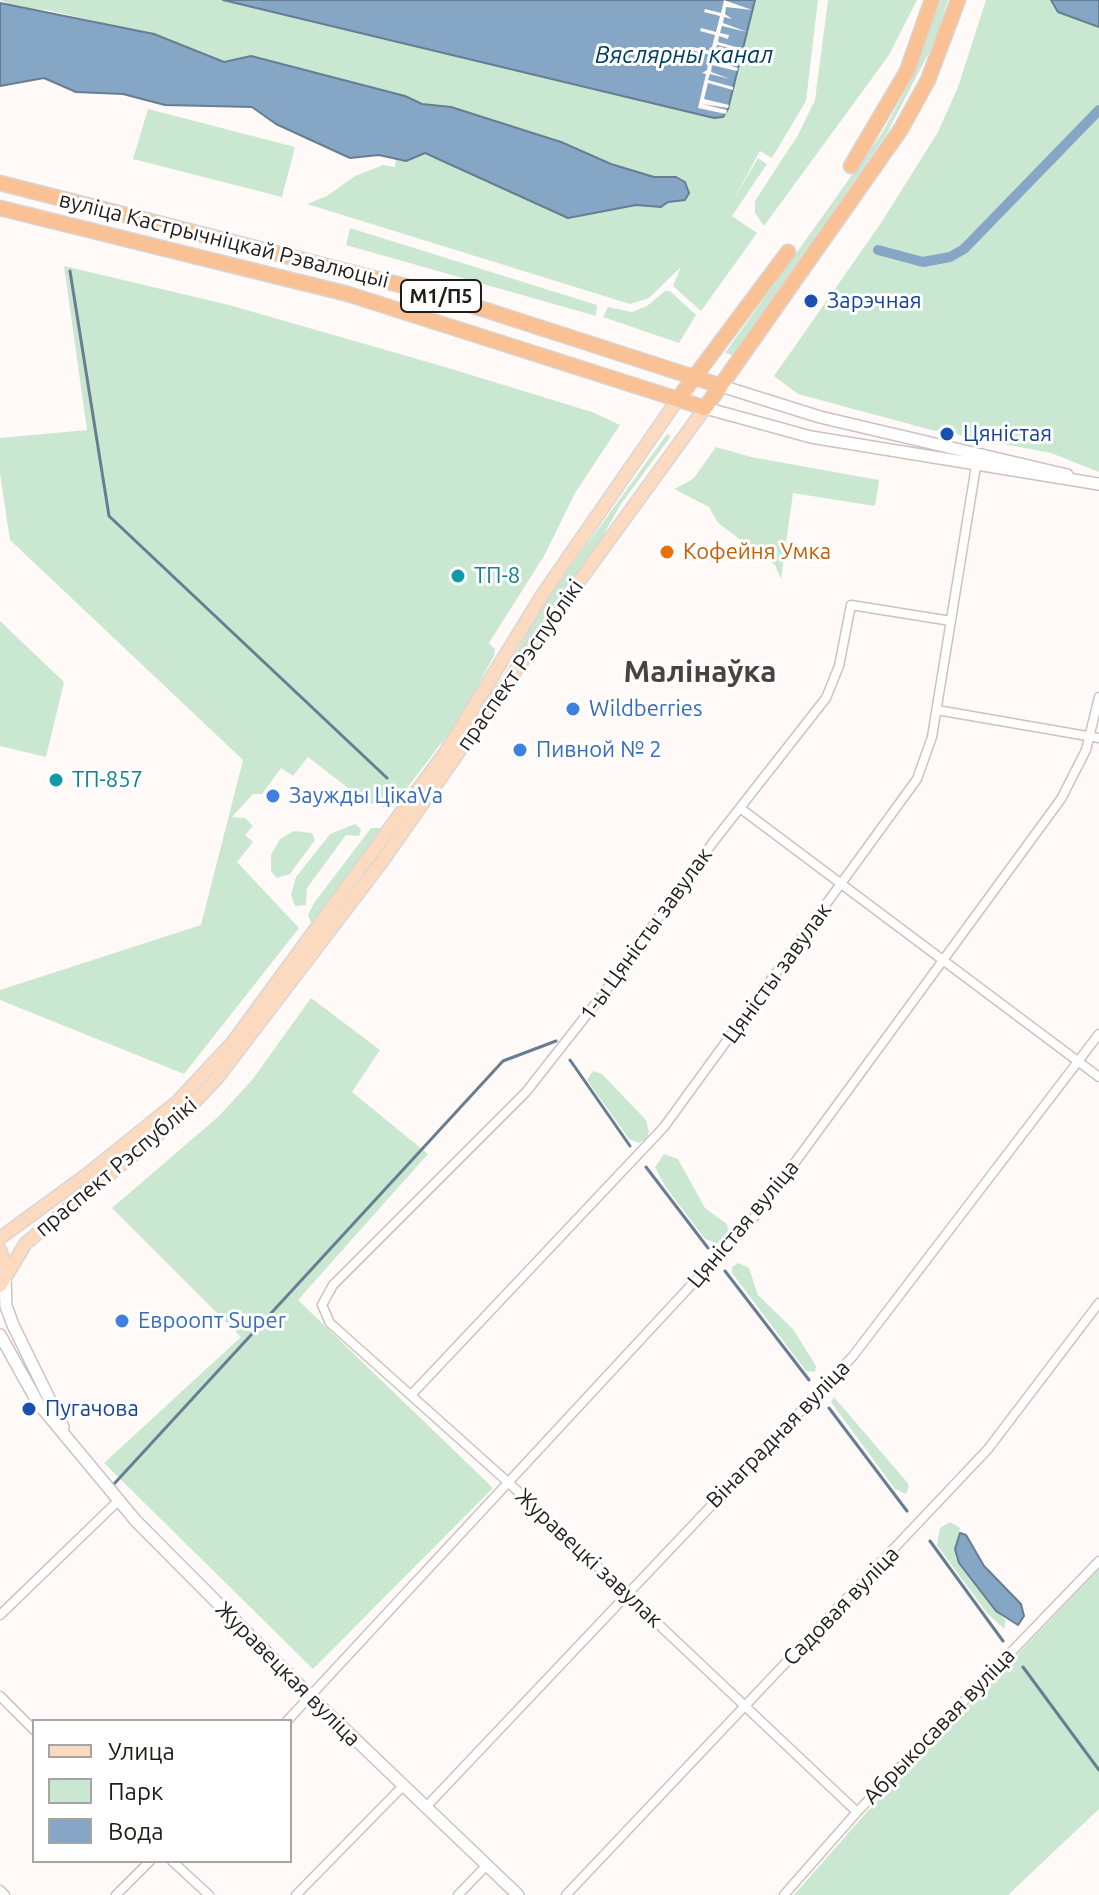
<!DOCTYPE html>
<meta charset="utf-8">
<style>
body{margin:0}
#map{position:relative;width:1099px;height:1895px;overflow:hidden;background:#fff9f7;font-family:Ubuntu,sans-serif}
canvas{display:block}
.legend{position:absolute;left:32px;top:1719px;width:260px;height:144px;box-sizing:border-box;background:#fff;border:2px solid #a6a5a4;margin:0;padding:10px 14px;list-style:none;font-size:24px;color:#201d1b}
.legend li{display:flex;align-items:center;gap:16px;height:40px}
.legend b{width:40px;border:2px solid #a6a5a4}
</style>
<div id="map">
<canvas width="1099" height="1895"></canvas>
<ul class="legend">
<li><b style="height:10px;background:#fcdabf"></b>Улица</li>
<li><b style="height:22px;background:#cae8d1"></b>Парк</li>
<li><b style="height:22px;background:#85a6c5"></b>Вода</li>
</ul>
</div>
<script>
const c = document.querySelector('canvas').getContext('2d');
c.lineJoin = 'round';
function fillPath(path, color) { c.fillStyle = color; c.fill(path, 'evenodd'); }
const poly = rows => new Path2D(rows.map(r => 'M' + r).join(''));
function stroke(path, color, width, dash) { c.strokeStyle = color; c.lineWidth = width; c.lineCap = dash ? 'butt' : 'round'; c.setLineDash(dash || []); c.stroke(path); }
function write(font, color, halo, rows, align = 'center') {
  c.font = font + ' Ubuntu,sans-serif'; c.lineWidth = 6; c.setLineDash([]); c.textBaseline = 'middle'; c.strokeStyle = halo; c.fillStyle = color; for (const [text, x, y, turn = 0] of rows) {
    c.save(); c.translate(x, y); c.rotate((+turn || 0) * Math.PI / 180); c.textAlign = isNaN(turn) ? turn : align; if (halo) c.strokeText(text, 0, 0); c.fillText(text, 0, 0); c.restore();
  }
}
fillPath(poly([
 [0,0,818,0,806,101,772,158,760,151,732,203,758,158,767,164,732,216,757,233,701,311,673,286,681,267,649,298,630,304,307,204,327,196,355,176,383,165,395,167,396,159,406,161,421,153,516,191,568,218,636,205,661,207,668,202,684,200,689,193,676,177,654,177,611,164,523,129,445,106,422,104,405,96,251,56,224,62,164,37,47,10,19,9],
 [828,0,917,0,889,55,764,226,755,213,755,201,798,135,815,100],
 [941,0,948,0,935,41,886,135,732,355,725,353,882,133,908,86],
 [986,0,1051,0,1058,12,1099,27,1099,472,1051,453,962,436,943,428,935,431,798,394,774,376,881,223,938,132,958,87],
 [148,109,295,147,282,197,133,159],
 [350,228,597,305,596,316,346,245],
 [64,266,229,305,445,367,592,412,620,425,575,493,544,556,489,643,495,649,494,656,458,721,401,796,384,807,366,802,308,757,293,776,281,768,262,794,253,794,232,817,245,818,253,826,245,835,253,842,237,862,299,928,184,1074,0,1000,0,990,201,925,243,760,10,540,0,474,0,438,87,430],
 [665,291,670,291,696,315,679,343,603,317,608,307,632,312,647,306],
 [667,434,671,436,621,504,596,548,504,676,540,609],
 [716,447,751,457,879,480,875,506,793,493,781,579,775,565,718,523,709,507,674,489,693,479],
 [0,621,64,682,46,757,0,746],
 [355,824,361,829,359,836,346,835,307,888,306,905,295,906,291,894,296,877,330,834],
 [371,828,383,828,315,922,311,922,308,915,314,903],
 [294,831,312,833,315,840,290,874,277,878,271,871,271,855,280,839],
 [311,998,380,1050,352,1092,428,1154,298,1300,493,1488,313,1669,104,1463,241,1337,112,1208,219,1116,252,1080],
 [593,1071,602,1074,646,1120,649,1132,646,1139,639,1143,629,1139,587,1080],
 [664,1154,678,1159,705,1208,727,1224,729,1235,725,1241,719,1244,705,1239,665,1186,655,1167],
 [738,1263,749,1268,758,1295,793,1329,816,1366,815,1372,806,1371,732,1273,732,1267],
 [834,1397,906,1481,909,1486,906,1494,895,1489,831,1402],
 [950,1522,960,1528,956,1556,959,1563,1006,1621,1004,1629,986,1612,937,1545,940,1528],
 [1099,1569,1099,1809,1008,1895,794,1895,865,1814]
]), '#cae8d1');
const water = poly([
 [223,0,755,0,728,109,723,117,714,118,223,0],
 [1051,0,1099,0,1099,27,1058,12,1051,0],
 [0,3,154,34,224,62,251,56,405,96,422,104,451,107,561,142,611,164,654,177,676,177,685,182,689,193,685,200,668,202,661,207,636,205,568,218,425,153,406,161,379,155,350,158,276,124,252,107,165,105,123,94,76,92,44,78,0,86,0,3],
 [960,1533,966,1535,984,1566,1021,1604,1024,1616,1018,1625,996,1611,959,1563,955,1549,960,1533]
]);
fillPath(water, '#85a6c5');
stroke(water, '#677d92', 2);
fillPath(poly([
 [724,0,752,10,726,7,725,14,732,19,724,17,723,23,747,32,722,26,720,33,729,35,728,39,719,36,718,42,743,49,742,51,717,45,715,52,722,54,721,57,715,56,713,61,738,68,737,71,712,65,711,72,730,79,710,74,708,80,733,87,733,90,708,83,704,99,729,105,728,108,702,104,727,110,726,114,698,108,706,74,702,73,707,70,710,55,692,50,693,47,711,51,715,35,700,31,701,28,716,32,720,16,704,12,705,9,721,13]
]), '#fff9f7');
stroke(poly([
 [70,271,109,516,387,778],
 [570,1060,630,1146],
 [646,1167,708,1248],
 [725,1271,809,1380],
 [829,1408,907,1511],
 [114,1484,503,1061,556,1041],
 [930,1541,1003,1641],
 [1023,1667,1099,1770]
]), '#677d92', 3);
stroke(poly([
 [878,250,923,262,950,257,964,249,1099,110]
]), '#85a6c5', 10);
const street = poly([
 [937,710,1099,738],
 [740,808,1099,1077],
 [411,1395,664,1127,917,779,932,737,976,466],
 [0,1615,118,1501],
 [0,1696,34,1730],
 [287,1721,758,1213,1061,799,1086,750,1099,697],
 [425,1808,853,1356,1099,1034],
 [857,1812,509,1483,330,1323,322,1305,333,1285,526,1092,603,994,714,841,826,698,839,666,851,605,951,621],
 [172,1861,209,1895],
 [0,1890,5,1895],
 [116,1895,150,1861],
 [296,1895,403,1786],
 [458,1895,487,1865],
 [566,1895,988,1449,1099,1303],
 [784,1895,857,1812,1099,1561]
]);
const secondary = poly([
 [721,386,820,417,1067,475],
 [705,408,811,437,1099,484],
 [5,1278,6,1306,13,1325,63,1427],
 [0,1335,38,1403,136,1521,311,1697,518,1895]
]);
const primary = poly([
 [0,1238,85,1176,177,1102,233,1042,445,753,543,594,678,399],
 [0,1250,7,1270],
 [0,1286,26,1243,183,1114,218,1077,381,863,556,613,705,408]
]);
const highway = poly([
 [851,166,907,71,932,0],
 [0,183,436,294,721,386],
 [0,208,348,294,705,408,901,129,928,80,958,0],
 [678,399,788,252]
]);
stroke(street, '#ccc3bf', 11);
stroke(secondary, '#ccc3bf', 14);
stroke(primary, '#d7d6d6', 15);
stroke(highway, '#d7d6d6', 17);
stroke(street, '#fff', 8);
stroke(secondary, '#fff', 11);
stroke(primary, '#fcdabf', 12);
stroke(highway, '#fac294', 14);
for (const [x, y, r, color] of [
 [811,301,8,"#1a4fb4"],
 [947,434,8,"#1a4fb4"],
 [667,552,8,"#e8710a"],
 [458,576,8,"#0f9aa8"],
 [573,709,8,"#3f7fe0"],
 [520,750,8,"#3f7fe0"],
 [56,780,8,"#0f9aa8"],
 [273,796,8,"#3f7fe0"],
 [122,1321,8,"#3f7fe0"],
 [29,1409,8,"#1a4fb4"]
]) { const dot = new Path2D(); dot.arc(x, y, r, 0, 2 * Math.PI); c.fillStyle = color; c.fill(dot); stroke(dot, '#fff', 3); }
for (const [x, y, w] of [
 [441,296,80]
]) { const box = new Path2D(); box.roundRect(x - w / 2, y - 16, w, 32, 6); c.fillStyle = '#fff'; c.fill(box); stroke(box, '#201d1b', 2); }
write('bold 20px', '#201d1b', null, [
 ["М1/П5",441,296]
]);
write('22px', '#201d1b', '#fff', [
 ["вуліца Кастрычніцкай Рэвалюцыі",224,240,14],
 ["праспект Рэспублікі",520,665,-55],
 ["1-ы Цяністы завулак",646,934,-54],
 ["Цяністы завулак",777,973,-54],
 ["праспект Рэспублікі",116,1167,-40],
 ["Цяністая вуліца",743,1224,-50],
 ["Вінаградная вуліца",778,1434,-46],
 ["Журавецкі завулак",589,1558,43],
 ["Садовая вуліца",841,1606,-46],
 ["Журавецкая вуліца",288,1674,45],
 ["Абрыкосавая вуліца",939,1726,-46]
]);
write('22px', '#164399', '#fff', [
 ["Зарэчная",827,301],
 ["Цяністая",963,434],
 ["Пугачова",45,1409]
], 'left');
write('22px', '#c56008', '#fff', [
 ["Кофейня Умка",683,552]
], 'left');
write('22px', '#0d838f', '#fff', [
 ["ТП-8",474,576],
 ["ТП-857",72,780]
], 'left');
write('22px', '#366cbe', '#fff', [
 ["Wildberries",589,709],
 ["Пивной № 2",536,750],
 ["Заужды ЦікаVа",289,796],
 ["Евроопт Super",138,1321]
], 'left');
write('italic 24px', '#013c63', '#fff', [
 ["Вяслярны канал",684,55]
]);
write('bold 30px', '#49423e', '#fff', [
 ["Малінаўка",700,672]
]);
</script>
